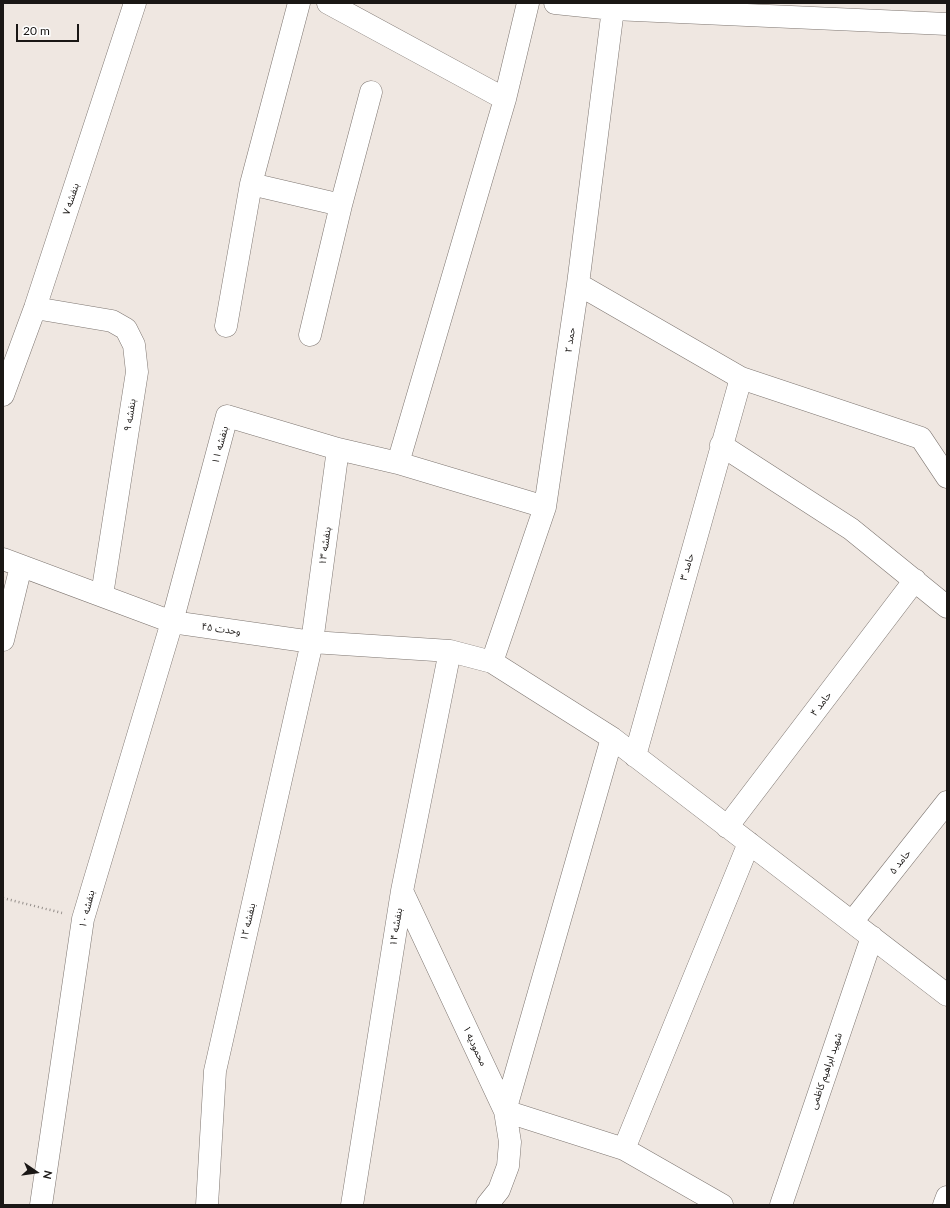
<!DOCTYPE html>
<meta charset="utf-8">
<style>
body{margin:0}
#map{position:relative;width:950px;height:1208px;overflow:hidden;background:#efe7e1;font-family:Lato,sans-serif}
canvas{display:block}
.frame{position:absolute;inset:0;border:4px solid #1a1715;pointer-events:none}
.north{position:absolute;left:16px;top:1152px;width:40px;height:40px;-webkit-text-stroke:3px #fff;paint-order:stroke;rotate:103deg;font-size:11px;font-weight:700;line-height:16px;text-align:center;color:#1a1715}
.north::after{content:'';display:block;margin:auto;width:14px;height:18px;background:#1a1715;clip-path:polygon(50% 0,100% 100%,50% 72%,0 100%)}
.scale{position:absolute;left:16px;top:24px;width:63px;height:18px;box-sizing:border-box;border:2px solid #1a1715;border-top:0;padding-left:5px;font-size:12px;line-height:14px;white-space:nowrap;color:#1a1715;-webkit-text-stroke:3px #fff;paint-order:stroke}
</style>
<div id="map">
<canvas width="950" height="1208"></canvas>
<div class="frame"></div>
<div class="north">N</div>
<div class="scale">20 m</div>
</div>
<script>
const c = document.querySelector('canvas').getContext('2d');
c.lineJoin = 'round';
const poly = rows => new Path2D(rows.map(r => 'M' + r).join(''));
function stroke(path, color, width, dash) { c.strokeStyle = color; c.lineWidth = width; c.lineCap = dash ? 'butt' : 'round'; c.setLineDash(dash || []); c.stroke(path); }
function write(font, color, halo, rows, align = 'center') {
  c.font = font + ' Lato,"Noto Sans Arabic",sans-serif'; c.lineWidth = 3; c.setLineDash([]); c.textBaseline = 'middle'; c.strokeStyle = halo; c.fillStyle = color; for (const [text, x, y, turn = 0] of rows) {
    c.save(); c.translate(x, y); c.rotate((+turn || 0) * Math.PI / 180); c.textAlign = isNaN(turn) ? turn : align; if (halo) c.strokeText(text, 0, 0); c.fillText(text, 0, 0); c.restore();
  }
}
const minor = poly([
 [328,3,505,99],
 [555,3,613,9,947,24],
 [251,184,341,205],
 [578,284,741,378,921,438,947,477],
 [35,308,112,321,126,329,134,345,137,372,102,595],
 [226,326,251,184,299,3],
 [310,335,341,205,371,92],
 [3,395,35,308,135,3],
 [721,445,851,529,947,607],
 [398,463,505,99,528,3],
 [3,559,172,622,312,642,450,651,492,662,612,738,947,995],
 [3,640,21,566],
 [492,662,545,507,578,284,613,9,610,3],
 [612,738,505,1111,624,1149,749,843],
 [635,756,741,378],
 [727,827,915,580],
 [402,891,505,1111,510,1142,508,1166,499,1190,487,1205],
 [852,922,947,802],
 [624,1149,722,1205],
 [41,1205,83,919,172,622,227,416,338,449,398,463,545,507],
 [207,1205,215,1071,312,642,338,449],
 [352,1205,402,891,450,651],
 [781,1205,872,937],
 [944,1205,947,1197]
]);
stroke(minor, '#7e7671', 23);
stroke(poly([
 [3,898,62,913]
]), '#948e8a', 2.5, [1, 3]);
stroke(minor, '#fff', 22);
write('10px', '#1a1715', '#fff', [
 ["بنفشه ۷",71,199,-72],
 ["حمد ۲",570,340,-82],
 ["بنفشه ۹",130,415,-81],
 ["بنفشه ۱۱",220,445,-75],
 ["بنفشه ۱۳",325,546,-82],
 ["حامد ۳",687,567,-74],
 ["وحدت ۴۵",221,629,8],
 ["حامد ۴",821,704,-53],
 ["حامد ۵",900,862,-52],
 ["بنفشه ۱۰",87,909,-76],
 ["بنفشه ۱۲",248,922,-77],
 ["بنفشه ۱۴",396,927,-81],
 ["محمودیه ۱",475,1046,65],
 ["شهید ابراهیم کاظمی",826,1071,-71]
]);
</script>
